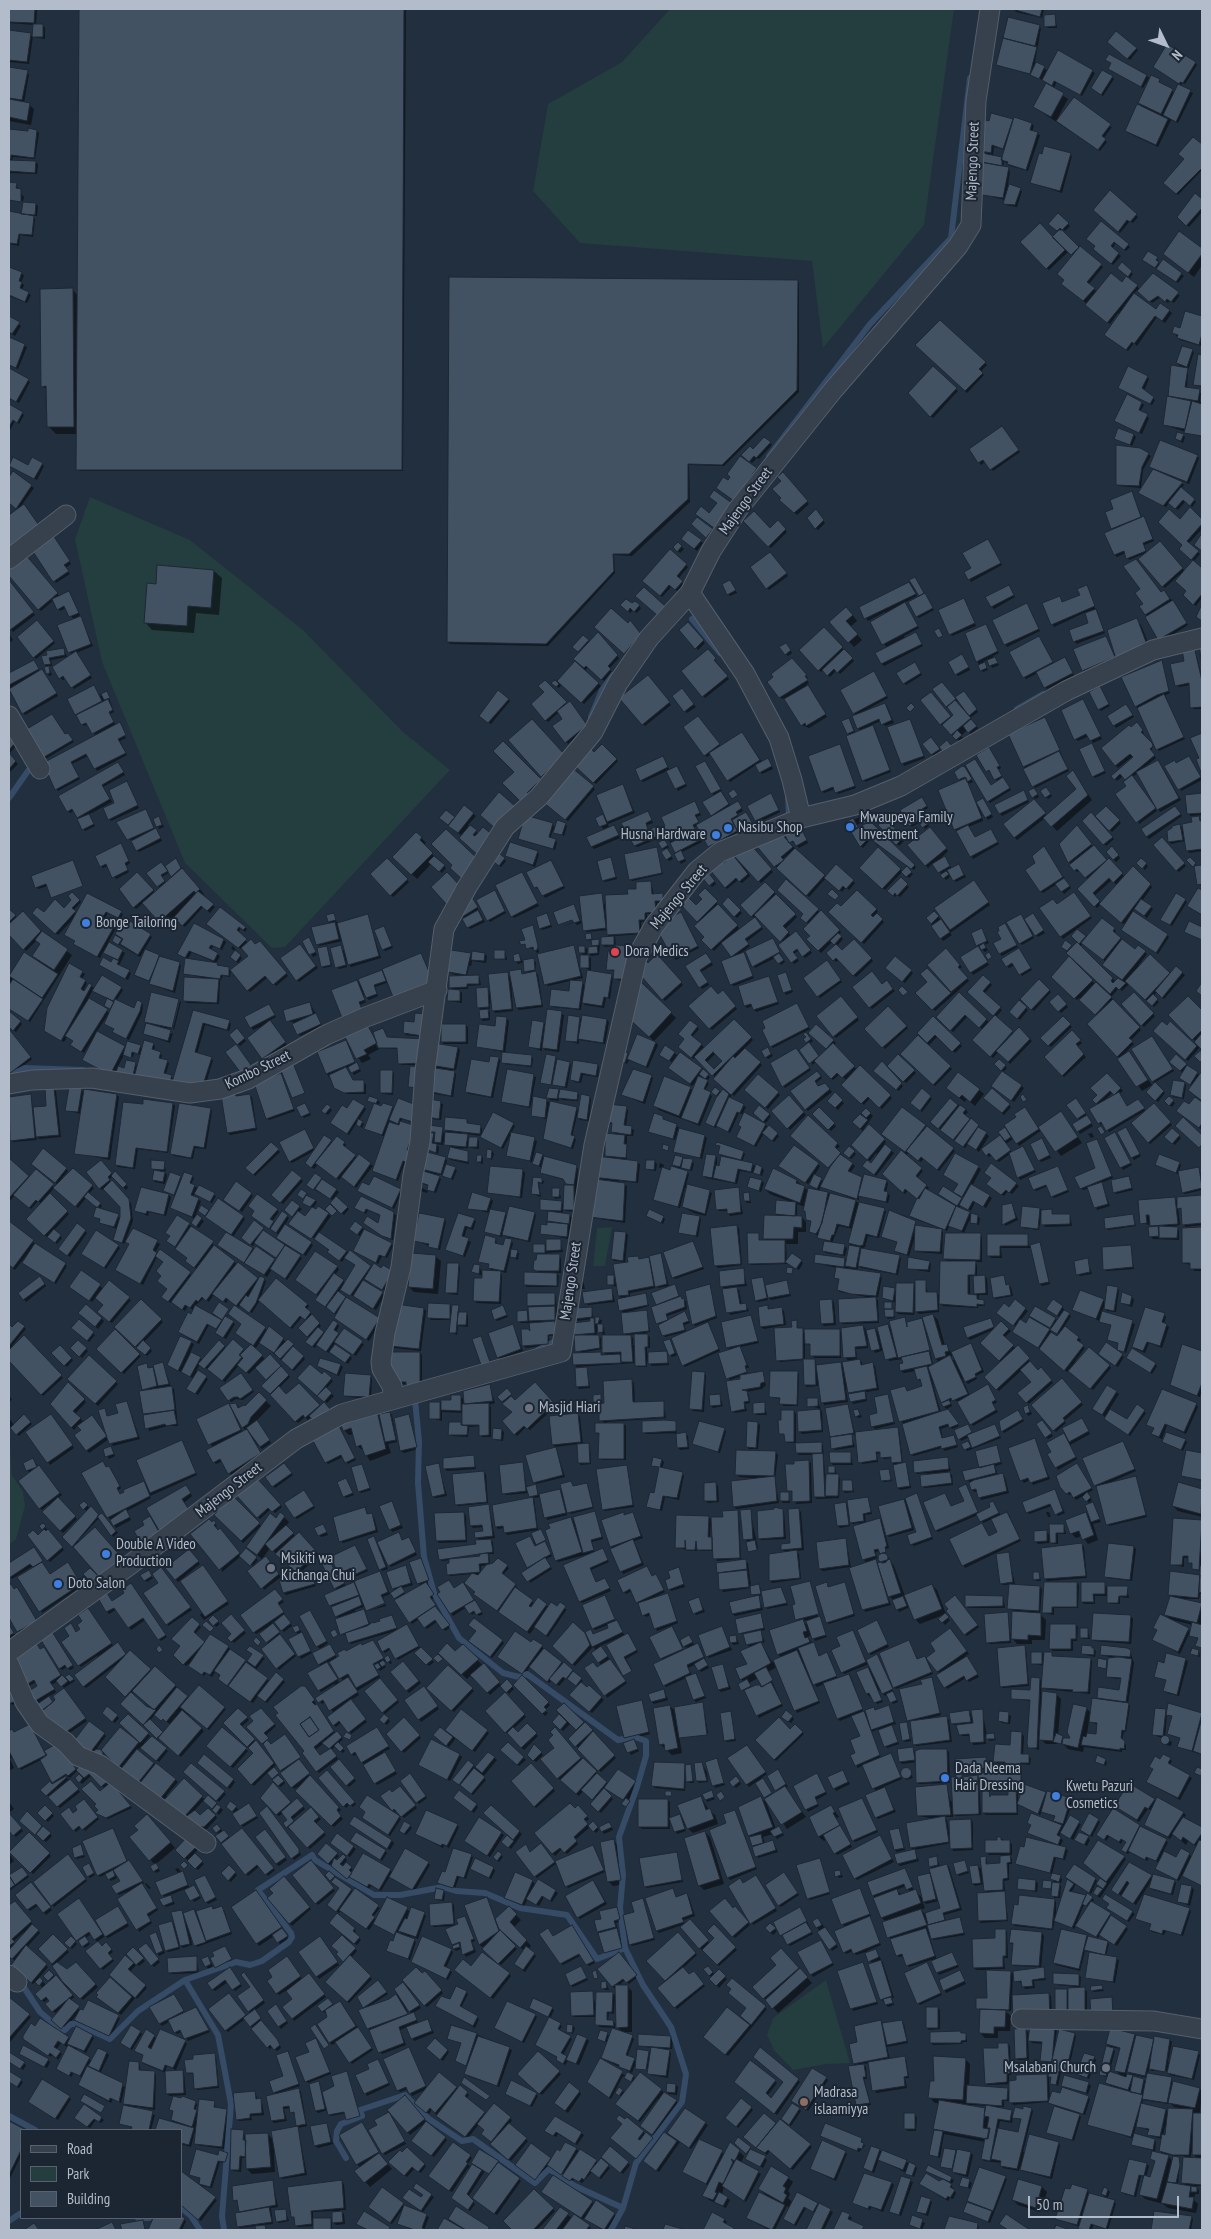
<!DOCTYPE html>
<style>
body{margin:0}
#map{position:relative;width:1211px;height:2239px;overflow:hidden;background:#222f3e;font-family:"PT Sans Narrow",sans-serif}
canvas{display:block}
.frame{position:absolute;inset:0;border:10px solid #b2bcca;pointer-events:none}
.legend{position:absolute;left:20px;top:2129px;width:162px;height:90px;box-sizing:border-box;background:#1c2633;border:1px solid #58626f;margin:0;padding:6px 9px;list-style:none;font-size:15px;color:#b2bcca}
.legend li{display:flex;align-items:center;gap:10px;height:25px}
.legend b{width:25px;border:1px solid #58626f}
.north{position:absolute;left:1141px;top:20px;width:50px;height:50px;-webkit-text-stroke:4px #1c2633;paint-order:stroke;rotate:132deg;font-size:14px;font-weight:700;line-height:20px;text-align:center;color:#b2bcca}
.north::after{content:'';display:block;margin:auto;width:18px;height:22px;background:#b2bcca;clip-path:polygon(50% 0,100% 100%,50% 72%,0 100%)}
.scale{position:absolute;left:1028px;top:2196px;width:151px;height:22px;box-sizing:border-box;border:2px solid #b2bcca;border-top:0;padding-left:6px;font-size:15px;line-height:18px;white-space:nowrap;color:#b2bcca;-webkit-text-stroke:4px #1c2633;paint-order:stroke}
</style>
<div id="map">
<canvas width="1211" height="2239"></canvas>
<div class="frame"></div>
<ul class="legend">
<li><b style="height:6px;background:#37414e"></b>Road</li>
<li><b style="height:14px;background:#243d3f"></b>Park</li>
<li><b style="height:14px;background:#435263"></b>Building</li>
</ul>
<div class="north">N</div>
<div class="scale">50 m</div>
</div>
<script>
const c = document.querySelector('canvas').getContext('2d');
c.lineJoin = 'round';
function fillPath(path, color) { c.fillStyle = color; c.fill(path, 'evenodd'); }
const poly = rows => new Path2D(rows.map(r => 'M' + r).join(''));
function stroke(path, color, width, dash) { c.strokeStyle = color; c.lineWidth = width; c.lineCap = dash ? 'butt' : 'round'; c.setLineDash(dash || []); c.stroke(path); }
function write(font, color, halo, rows, align = 'center') {
  c.font = font + ' "PT Sans Narrow",sans-serif'; c.lineWidth = 4; c.setLineDash([]); c.textBaseline = 'middle'; c.strokeStyle = halo; c.fillStyle = color; for (const [text, x, y, turn = 0] of rows) {
    c.save(); c.translate(x, y); c.rotate((+turn || 0) * Math.PI / 180); c.textAlign = isNaN(turn) ? turn : align; if (halo) c.strokeText(text, 0, 0); c.fillText(text, 0, 0); c.restore();
  }
}
fillPath(poly([
 [670,9,954,9,924,225,823,348,812,261,580,243,533,191,548,104,622,62],
 [90,497,190,540,303,630,402,731,450,770,285,947,272,948,185,863,102,662,75,539],
 [612,1227,605,1266,593,1266,597,1228],
 [9,1435,12,1475,23,1492,25,1506,16,1539,9,1545],
 [826,1980,850,2063,826,2064,793,2070,774,2050,767,2035,773,2018]
]), '#243d3f');
fillPath(poly([
 [9,9,37,9,36,25,45,27,45,39,34,37,34,25,9,23],
 [80,9,406,9,403,471,80,471,77,469,78,434,56,434,48,426,48,391,43,386,72,289,78,296],
 [1014,9,1044,9,1042,18,1016,12],
 [1055,16,1057,28,1048,28,1046,26],
 [1009,19,1041,28,1035,62,1048,71,1058,52,1095,73,1082,96,1057,82,1053,89,1068,99,1058,117,1112,127,1103,139,1107,142,1100,151,1034,107,1048,83,1032,75,997,65],
 [9,32,33,36,29,64,9,62],
 [1110,44,1136,48,1138,50,1130,60],
 [1109,55,1147,76,1149,78,1143,88,1111,71,1112,64,1107,60],
 [1195,63,1197,65,1185,84,1182,83,1181,86,1193,93,1178,123,1171,120,1158,147,1128,133,1126,131,1145,109,1139,103,1160,80,1160,85,1175,93,1180,84,1156,69],
 [9,68,29,74,24,103,29,105,34,109,31,125,9,121],
 [1112,77,1114,79,1103,96,1094,90],
 [1015,119,1032,124,1034,126,1032,132,1040,135,1028,171,1010,166,1004,161,1003,168,1010,171,1008,185,1022,191,1017,207,1006,205,1005,200,976,193,984,153,979,152],
 [994,147,1006,150,1003,158,993,156],
 [9,130,29,133,37,131,39,133,35,159,13,157,12,161,35,162,38,164,37,174,9,173],
 [1202,146,1202,170,1178,195,1164,182],
 [1070,154,1072,156,1062,193,1032,183],
 [9,183,18,187,18,190,24,197,23,201,9,199],
 [1110,192,1138,217,1133,223,1130,221,1120,233,1094,210],
 [1196,195,1202,201,1202,212,1189,227,1178,217],
 [36,204,38,206,37,216,32,216,35,219,33,237,20,235,19,246,9,244,9,212,19,213,22,217],
 [1058,215,1070,226,1065,231,1063,229,1061,231,1103,267,1089,284,1097,292,1122,284,1137,286,1140,290,1180,295,1174,303,1170,300,1168,303,1161,297,1152,303,1137,290,1134,294,1157,310,1161,305,1172,313,1165,323,1157,317,1137,346,1134,343,1128,351,1108,337,1120,315,1118,313,1110,324,1065,285,1073,256,1069,251,1049,270,1022,242,1053,238,1060,233,1050,224],
 [1101,223,1130,247,1126,251,1116,243,1112,249,1121,256,1113,265,1094,249],
 [1179,233,1202,250,1202,265,1194,277,1169,258],
 [1148,253,1157,258,1160,265,1163,261,1184,276,1178,283,1146,262],
 [1122,264,1133,274,1130,278,1119,268],
 [9,268,24,275,21,283,24,285,22,290,31,295,27,303,9,296],
 [797,281,799,283,799,392,724,466,689,465,690,502,632,556,614,555,615,573,548,646,450,644,448,642],
 [1186,313,1202,317,1201,346,1180,340,1174,333,1181,330],
 [9,317,21,326,15,336,9,332],
 [940,321,987,365,980,372,984,375,967,393,917,345],
 [9,339,27,347,18,369,9,365],
 [1192,350,1194,352,1188,370,1187,388,1201,393,1200,402,1202,401,1202,437,1164,425,1172,366,1182,368,1177,363],
 [1199,356,1202,356,1202,387,1195,385],
 [933,368,958,391,933,418,923,408],
 [9,370,30,382,19,403,9,398],
 [1147,377,1149,379,1144,391,1155,400,1152,405,1121,389],
 [1142,403,1144,405,1140,412,1149,418,1142,434,1116,421],
 [9,405,24,415,19,424,15,421,9,432],
 [1002,427,1020,452,993,471,986,461,981,465,970,449],
 [1134,435,1136,437,1132,446,1116,439],
 [1183,435,1185,437,1183,443,1176,439],
 [764,438,772,445,759,459,757,458,752,463,743,455,753,450],
 [1140,449,1151,456,1143,470,1141,488,1119,486,1117,484],
 [1197,456,1199,458,1189,484,1176,478,1175,480,1184,485,1181,489,1196,502,1192,507,1186,501,1178,510,1169,503,1166,507,1139,493,1155,470,1150,467],
 [740,458,761,474,740,505,717,488,728,482],
 [42,464,44,466,37,480,11,466,29,466],
 [13,473,34,488,19,509,9,558,9,517,18,510,9,503,9,478],
 [783,474,809,504,797,515,781,500],
 [1133,495,1142,518,1146,520,1154,541,1144,545,1147,553,1159,543,1185,571,1194,561,1181,549,1184,545,1180,520,1190,509,1202,520,1202,529,1188,544,1200,554,1193,562,1202,570,1202,598,1196,606,1184,595,1188,591,1179,575,1165,588,1163,586,1140,559,1146,553,1129,560,1126,553,1117,557,1115,555,1114,530,1112,528,1115,510],
 [817,513,825,523,818,530,816,528],
 [697,519,714,532,709,539,702,534],
 [745,521,770,529,778,522,787,532,771,548],
 [688,531,703,543,697,551,684,540],
 [53,536,71,564,65,568,70,574,56,583,32,547],
 [988,540,1002,565,971,582,966,572,973,569],
 [678,543,684,549,680,553,674,547],
 [670,551,688,567,678,579,684,584,677,591,672,586,662,597,644,581],
 [772,555,788,576,769,590,752,568],
 [25,556,60,597,69,593,71,595,80,615,74,620,66,608,60,611,54,600,41,611,39,609,9,574,9,570],
 [214,571,222,578,219,615,196,613,194,633,152,630,145,622,157,585],
 [915,579,934,610,919,618,917,616,924,596,914,589,917,596,904,603,919,628,904,636,905,638,916,633,923,646,884,666,882,664,887,648,871,622,886,614,885,612,868,621,860,607],
 [730,581,737,593,730,596,728,594],
 [9,582,35,615,13,632,9,627],
 [1086,586,1105,633,1076,644,1070,631,1090,624,1086,612,1054,627,1044,603,1059,597,1063,603,1081,596],
 [1011,589,1015,597,994,609,992,607],
 [1161,593,1166,594,1175,603,1188,625,1161,642,1141,606],
 [964,599,976,626,952,636,950,634],
 [635,602,641,608,637,613,633,610,630,613,622,605],
 [1029,607,1040,631,1007,647,993,621],
 [851,613,857,621,850,627,862,640,854,647,831,622],
 [80,618,93,646,76,653,92,678,74,689,66,678,63,680,60,678,72,656,58,626],
 [1136,620,1141,625,1150,647,1085,672,1083,670,1106,637,1113,651,1115,651],
 [39,624,55,643,36,659,34,657],
 [688,624,705,643,698,650,681,630],
 [596,627,642,637,627,655],
 [987,627,999,653,993,656,999,665,992,668,988,659,983,662,988,670,983,672,977,661],
 [824,629,854,661,840,674,837,670,830,677,823,670,821,672,800,650],
 [9,634,13,640,9,643],
 [598,634,619,658,609,669,612,672,604,681,588,667,585,671,601,686,584,704,562,684,559,688,553,683,556,683,581,654,574,647,583,637,590,643],
 [1039,638,1054,664,1065,658,1074,675,1047,689,1038,673,1026,679,1024,677],
 [788,646,792,653,788,656,786,654],
 [1194,647,1202,677,1202,709,1194,709,1192,707,1190,685,1179,687,1177,685,1185,662],
 [64,649,67,657,51,660,52,666,48,666,52,675,49,676,43,657],
 [708,650,729,679,705,698,683,671],
 [964,658,970,670,958,676,956,674],
 [792,660,808,678,806,679,809,683,806,685,827,717,809,728,802,725,785,698,782,699,780,697],
 [33,661,40,672,44,673,58,696,25,715,9,690,9,675],
 [1161,662,1170,693,1164,696,1185,739,1159,751,1136,706],
 [917,666,922,675,906,685,904,683],
 [876,675,888,698,866,710,867,712,885,704,887,706,894,723,885,726,881,721,871,725,875,729,891,772,865,782,848,733,849,719,856,734,861,731,858,728,857,716,854,713],
 [650,679,671,705,645,726,643,724],
 [545,682,588,727,568,744,554,726,564,719,559,712,548,722,532,704,546,692],
 [93,687,101,696,106,693,108,695,114,712,110,714,116,726,119,725,126,738,120,741,127,755,97,771,88,756,72,764,80,779,58,791,44,763,96,736,88,724,84,726,76,714],
 [1101,690,1110,706,1101,711,1099,709],
 [684,692,696,707,687,713,674,696],
 [964,693,978,712,970,718,978,728,971,734,967,730,961,736,963,738,959,741,941,724,933,695,951,718,955,715,947,706],
 [959,700,969,714,967,715,956,702],
 [508,699,510,701,491,724,483,718],
 [1084,703,1102,739,1093,743,1089,736,1078,741,1076,739],
 [1128,708,1134,717,1116,728,1109,716],
 [52,715,65,736,68,734,74,742,42,761],
 [700,719,721,747,744,735,762,762,770,761,773,769,762,774,756,765,730,782,711,754,707,757,705,755],
 [910,720,925,758,904,766,889,728],
 [1046,720,1069,771,1035,788,1024,767],
 [1136,724,1144,733,1142,735,1153,746,1151,751,1156,758,1145,767,1160,763,1181,800,1160,812,1138,773,1132,777,1157,811,1139,824,1127,780,1123,776,1117,781,1113,776,1135,758,1133,756,1118,768,1102,748],
 [9,739,16,746,9,754],
 [947,742,934,757,924,744,939,749],
 [503,743,542,782,526,805,515,772],
 [1092,744,1106,773,1095,778,1093,776],
 [602,746,618,761,596,784,576,765,594,754],
 [839,746,856,788,838,794,835,789,824,793,822,791],
 [991,750,1001,768,998,770,1011,790,990,803,972,776,970,777,973,782,968,784,976,804,983,800,993,817,988,820,980,807,983,821,968,827,975,838,993,832,999,844,973,859,955,829,961,781,956,772,975,761,991,786,998,782,991,772,987,771],
 [9,755,18,764,9,773],
 [663,758,670,771,677,767,679,769,687,786,678,791,667,771,643,782,641,780],
 [1191,760,1202,780,1181,791,1175,762,1177,764],
 [705,762,731,807,740,805,743,811,737,814,739,817,746,814,755,828,743,835,740,832,711,848,698,826,694,827,695,831,702,842,682,852,686,861,681,864,663,828,696,805,701,815,697,817,700,824,713,817,704,803,714,796,697,767],
 [120,765,125,775,103,787,112,802,88,815,95,826,85,831,74,811,70,813,68,811,60,796],
 [1073,772,1092,800,1057,831,1045,818,1017,840,1004,824,1036,803,1047,816,1078,789],
 [127,783,139,808,111,821,109,819],
 [593,787,595,789,568,821,546,803],
 [624,788,635,813,608,824,609,828,614,826,616,828,620,838,594,849,592,847,604,830,596,818,605,814],
 [1048,790,1052,796,1048,799,1046,797],
 [1036,791,1039,797,1035,799,1030,792],
 [1025,794,1029,802,1002,816,1000,814,996,806],
 [1202,795,1202,815,1190,816,1186,796],
 [773,797,780,812,758,823,749,806],
 [924,801,928,808,923,811,929,826,925,829,920,822,912,827,910,825],
 [465,807,476,816,468,825,478,834,497,841,462,836,442,820,446,811,455,819],
 [1106,808,1121,823,1112,832,1104,823,1102,824,1114,839,1106,846,1083,821,1095,818],
 [1177,809,1182,816,1149,839,1147,837,1142,829],
 [147,812,155,830,158,831,162,841,139,852,132,840,128,839],
 [648,812,653,823,647,825,649,831,657,828,662,837,637,847,635,845],
 [862,816,868,824,870,823,916,867,914,870,910,867,908,869,913,874,909,878,902,872,885,890,861,868,878,849,903,872,908,867,880,843,878,846,871,839,863,848,861,846,847,823],
 [863,822,865,825,859,829,857,825],
 [1198,817,1202,821,1202,851,1189,853,1185,841,1171,844,1169,842,1180,826,1184,830],
 [159,818,164,827,159,829,155,820],
 [886,820,905,840,899,846,880,825],
 [552,824,556,828,565,824,567,826,564,836,553,830,550,839,557,842,555,850,519,839],
 [795,829,798,834,804,834,808,843,799,848,795,843,791,842],
 [1079,829,1093,847,1125,877,1133,868,1152,887,1142,901,1153,909,1147,918,1135,909,1132,913,1169,937,1158,954,1124,932,1125,925,1101,904,1097,908,1079,889,1088,879,1080,870,1077,872,1069,862],
 [1112,880,1117,885,1101,904,1094,896],
 [932,830,948,851,937,862,946,860,952,869,958,865,966,877,956,882,949,870,946,872,950,877,946,880,933,863,928,868,909,845],
 [417,833,426,843,423,845,446,868,442,873,431,864,417,879,394,857],
 [780,834,826,878,836,866,855,883,849,890,846,887,842,892,826,878,809,897,775,866],
 [789,854,790,855,784,861,783,859],
 [1162,838,1186,866,1179,872,1155,845],
 [659,843,666,843,669,848,666,850,673,859,669,861,667,859,665,851],
 [121,844,130,863,126,866,129,872,116,879,108,866,103,868,101,866],
 [750,847,773,872,761,883,743,864,750,876,742,883,738,880,727,889,711,870],
 [656,848,663,874,632,881,630,879],
 [1112,848,1120,858,1116,862,1107,852],
 [1045,850,1071,888,1064,894,1057,884,1043,893,1041,891,1037,864],
 [537,852,539,854,535,867,506,855],
 [1190,858,1198,867,1202,866,1202,886,1198,884,1195,867,1188,860],
 [387,859,409,882,393,897,372,874],
 [504,859,506,861,501,867,492,860],
 [611,859,617,879,605,882,603,880],
 [1141,859,1148,866,1145,870,1138,863],
 [175,860,204,894,202,896,215,907,210,913,203,907,185,927,175,917,165,926,143,903,136,909,126,898,137,873,155,893,161,889,147,873,164,867],
 [170,872,173,877,166,883,162,877],
 [73,861,83,885,52,897,48,886,38,889,36,887],
 [551,862,565,888,545,898,540,889,535,888,528,872],
 [522,873,539,906,514,918,512,916],
 [707,873,716,884,712,887,703,876],
 [901,879,909,887,900,897,897,895,895,897,889,891],
 [786,881,841,932,839,935,843,939,836,947,842,952,854,940,873,961,856,977,839,959,836,962,828,953,836,946,832,942,821,953,808,940,812,936,809,924,802,918,805,914],
 [651,882,654,895,662,894,665,903,657,903,657,914,647,914,647,921,641,922,642,934,615,936,616,946,605,947,603,945,608,937,608,930,587,932,585,930,601,894,604,904,606,903,629,895],
 [765,883,797,917,785,929,791,936,798,934,812,953,805,958,799,950,794,954,799,961,794,964,779,945,783,942,757,915,754,918,741,905],
 [976,884,990,905,950,933,952,935,943,941,927,918,934,912,941,920],
 [705,890,739,928,735,934,757,921,763,929,746,942,750,946,740,954,745,956,754,978,734,986,731,984,734,958,722,943,714,951,712,949,700,922,681,903,696,907,703,899],
 [1199,890,1202,892,1202,916,1189,906],
 [857,892,878,911,876,914,884,922,864,944,830,912,841,908],
 [72,894,81,902,73,911,77,914,87,894,123,914,120,919,108,913,104,920,116,928,108,943,125,953,119,966,131,973,128,980,100,965,112,963,114,958,103,952,100,958,77,946,74,918,58,935,34,913,44,914,64,909,73,900],
 [497,894,506,913,490,922,488,920],
 [1076,896,1092,918,1063,939,1041,908,1057,905],
 [728,899,742,913,737,918,723,904],
 [1185,900,1187,902,1172,926,1164,921],
 [474,901,485,922,470,929,458,908],
 [574,906,582,923,577,925,574,922,562,927,579,919],
 [9,910,17,918,23,912,42,933,72,955,30,1022,9,1008,9,977,24,953,40,963,34,956,41,944,37,940,26,951,12,936,9,938],
 [333,915,338,924,368,916,381,958,351,967,346,961,347,967,339,969,337,967,340,947,345,952,343,941,319,946,317,944,331,924,329,922],
 [547,915,552,927,542,930,540,928],
 [1033,915,1045,933,1038,937,1030,927,1034,938,1022,945,1020,943,1024,920],
 [682,916,699,948,676,960,674,958],
 [125,920,152,937,140,957,113,941],
 [208,924,245,927,247,929,245,932,241,928,238,933,248,943,255,946,260,942,288,976,276,986,268,977,250,992,232,971,250,956,242,948,241,949],
 [1005,925,1018,947,1002,956,1000,954],
 [383,927,393,948,385,951,383,949],
 [1114,929,1116,931,1114,934,1135,951,1138,946,1147,954,1138,966,1139,967,1150,956,1170,975,1176,968,1185,975,1164,999,1157,992,1153,996,1159,1002,1154,1007,1129,984,1122,991,1119,988,1111,997,1141,1030,1130,1041,1134,1044,1121,1057,1133,1058,1152,1085,1142,1091,1120,1059,1104,1042,1098,1016,1079,998,1077,1000,1053,977,1069,958,1095,984,1098,981,1062,947,1073,948,1078,942,1077,930,1087,939],
 [1083,943,1106,962,1120,978,1116,982,1080,947],
 [982,930,989,943,984,945,988,950,985,952,977,945],
 [591,935,593,941,600,943,599,955,591,956,587,951,587,956,591,958,591,972,613,977,610,999,606,998,604,1008,585,1005,582,1002,581,1010,552,1007,550,1005,582,983,586,986,588,969,581,967,584,956,580,952,585,947,589,951,594,948,593,941,587,940],
 [224,940,226,942,222,950,213,946,211,950,220,956,216,963,192,952,187,960,217,964,231,971,230,977,223,976,220,981,219,1004,187,1003,184,1001,199,977,184,973,187,958,179,954],
 [304,941,310,941,317,955,313,957],
 [774,942,785,962,781,965,775,958,755,968,746,952],
 [233,946,242,958,238,963,231,957,235,952,231,948],
 [302,947,318,968,299,982,297,980],
 [327,947,332,966,324,968,322,966],
 [538,947,539,952,537,953,534,949,529,949],
 [574,947,583,978,548,986,545,984],
 [628,948,630,950,627,981,617,980,615,972,608,969],
 [946,950,962,967,959,969,969,981,935,1011,917,993,929,982,927,970,951,993,953,992,929,965],
 [980,950,989,965,973,975,962,958],
 [505,951,507,960,495,958],
 [1021,951,1032,970,1022,976,1015,965,1009,968,1007,966],
 [452,952,484,954,487,956,486,963,472,961,471,966,469,966,467,976,479,976,481,985,468,986,468,989,458,989,462,993,462,1003,448,1001,454,991,451,987,459,977,449,972],
 [421,954,434,983,397,999,389,982,375,987,378,996,369,1000,363,994,366,1002,360,1005,365,1017,347,1024,357,981,363,987,360,980],
 [519,954,522,961,533,960,536,962,535,972,538,975,543,1007,519,1010,517,1008,520,970,523,975,528,974,524,962,518,964,516,961],
 [657,956,683,985,665,1001,637,969,648,965],
 [158,957,181,965,175,993,152,985,151,982,138,977],
 [708,957,713,965,701,972,709,985,702,989,687,966],
 [829,964,842,982,820,998,818,996],
 [69,965,85,974,82,979,87,983,83,992,85,993,89,984,95,989,121,988,123,990,116,1001,135,1010,141,1003,143,1005,142,1013,129,1040,116,1034,115,1030,105,1024,107,1016,96,1033,126,1049,140,1046,143,1049,153,1044,155,1046,154,1051,162,1055,161,1059,169,1063,166,1074,174,1079,194,1011,229,1021,231,1024,229,1031,205,1025,197,1054,213,1060,204,1090,170,1090,134,1080,125,1070,135,1064,138,1066,141,1055,134,1053,133,1057,124,1055,113,1076,83,1060,92,1044,90,1043,84,1053,74,1047,74,1041,67,1037,64,1042,48,1033],
 [93,990,109,999,105,1006,112,1010,110,1013,88,999],
 [889,970,911,971,913,973,905,983],
 [507,973,511,977,513,1011,495,1013,492,1002,490,1003,490,1009,487,1009,490,1012,490,1020,483,1021,481,1019,482,1011,479,1008,487,988,491,992],
 [786,973,793,992,786,995,784,992],
 [769,977,779,1004,756,1012,753,1006,747,1008,745,1006],
 [983,977,992,985,984,994,1002,1010,996,1017,1014,1034,1019,1029,1032,1041,1010,1064,998,1052,993,1058,973,1040,983,1030,968,1016,953,1032,937,1017,959,994,989,1022,995,1016,969,992],
 [1039,981,1051,992,1034,1011,1022,999],
 [886,982,895,991,872,1009,854,987,882,985],
 [641,984,676,1018,654,1041,634,1022],
 [722,991,737,1009,712,1030,690,1006,718,995],
 [152,994,178,1000,171,1029,167,1028,170,1034,173,1033,170,1043,144,1034],
 [1134,994,1155,1016,1144,1027,1123,1004],
 [1058,996,1068,1007,1061,1013,1051,1002],
 [1188,997,1202,1012,1202,1048,1201,1046,1188,1061,1155,1031,1194,1044,1196,1042,1170,1015],
 [843,1000,859,1020,836,1038,834,1036],
 [180,1001,181,1002,174,1030,173,1029],
 [1019,1002,1028,1010,1020,1020,1011,1012],
 [310,1003,322,1026,300,1036,293,1022,288,1021],
 [269,1005,276,1017,269,1021,287,1045,265,1060,263,1058,267,1024,253,1030,246,1018],
 [797,1005,810,1029,805,1032,813,1041,809,1044,820,1058,828,1050,810,1032,816,1025,836,1043,834,1045,857,1070,860,1067,892,1098,882,1109,870,1098,864,1105,842,1085,847,1081,840,1074,833,1080,816,1062,812,1065,809,1044,805,1039,808,1037,804,1032,773,1048,771,1046],
 [888,1008,908,1028,885,1049,866,1029],
 [548,1011,564,1015,559,1052,545,1050,542,1047,542,1051,530,1047,544,1023,546,1026],
 [9,1012,22,1024,16,1032,9,1026],
 [580,1018,582,1021,607,1020,609,1022,605,1044,579,1040,579,1044,566,1040],
 [933,1018,962,1046,955,1053,938,1036,928,1046,952,1069,935,1086,902,1054],
 [1063,1018,1072,1027,1051,1047,1042,1038],
 [507,1019,509,1021,505,1054,531,1056,533,1058,532,1067,504,1064,500,1061,493,1098,469,1094,466,1092,490,1064,498,1058,502,1062,503,1052,478,1047],
 [734,1020,753,1040,744,1049,762,1065,734,1096,732,1094,730,1099,746,1107,743,1113,769,1127,779,1136,774,1142,764,1133,756,1147,740,1139,744,1115,739,1113,730,1133,717,1126,716,1128,708,1124,718,1097,714,1094,719,1092,721,1093,725,1088,696,1056,693,1059,679,1047,697,1027,699,1029,692,1037,705,1048],
 [716,1053,724,1061,714,1070,706,1063],
 [365,1022,378,1049,378,1043,370,1026,374,1033,383,1030,387,1038,426,1065,401,1065,398,1049,381,1048,368,1055,371,1059,362,1063,352,1049,350,1050,356,1064,361,1071,354,1075,349,1067,345,1069,354,1081,366,1084,366,1094,347,1094,337,1089,327,1074,346,1042,350,1046],
 [406,1022,425,1037,406,1035,404,1033],
 [466,1025,468,1027,468,1044,444,1044,442,1042],
 [9,1030,32,1059,9,1077],
 [239,1032,246,1041,240,1046,238,1044],
 [1071,1032,1082,1043,1077,1047,1086,1057,1064,1077,1045,1057],
 [1154,1040,1174,1071,1154,1083,1152,1081],
 [656,1043,658,1045,648,1068,629,1060,627,1064,621,1061,624,1053,630,1054],
 [665,1047,710,1077,708,1080,701,1074,698,1077,709,1083,705,1091,712,1096,700,1126,659,1110,654,1105,665,1078,693,1090,697,1081,692,1086,672,1070,673,1063,663,1056],
 [458,1048,460,1050,456,1070,452,1070,456,1074,453,1097,435,1094,433,1092,432,1065],
 [768,1049,773,1056,768,1059,766,1057],
 [798,1051,811,1070,785,1088,771,1064,786,1053,788,1055],
 [898,1056,916,1073,906,1083,889,1066,885,1070,903,1086,899,1091,877,1073,887,1067],
 [555,1058,571,1065,567,1088,542,1083],
 [999,1060,1007,1068,1002,1073,1024,1088,1014,1102,992,1085,1003,1071,995,1064],
 [574,1062,597,1065,599,1067,598,1077,583,1075,581,1083,574,1082,572,1080],
 [1171,1062,1186,1065,1200,1076,1202,1073,1202,1130,1180,1113,1189,1106,1197,1096,1192,1086,1183,1080,1183,1073],
 [508,1070,536,1077,532,1098,576,1108,579,1111,589,1097,591,1099,589,1121,580,1120,577,1116,572,1137,576,1139,573,1149,544,1139,548,1120,533,1115,534,1100,532,1100,530,1108,502,1102],
 [392,1071,394,1073,393,1095,383,1094,381,1092],
 [817,1072,822,1078,816,1083,819,1087,825,1084,832,1092,808,1111,806,1109],
 [280,1074,295,1111,269,1120,267,1118],
 [1107,1074,1123,1091,1119,1094,1128,1107,1140,1103,1146,1112,1154,1105,1172,1125,1150,1144,1132,1123,1143,1112,1109,1132,1104,1124,1101,1125,1099,1123,1098,1105,1094,1100,1098,1096],
 [1113,1092,1116,1095,1103,1102],
 [651,1076,653,1078,645,1104,622,1095],
 [758,1076,780,1095,768,1109,746,1090],
 [1184,1083,1186,1085,1184,1099,1173,1097,1171,1095],
 [1155,1084,1165,1093,1158,1102,1148,1092],
 [54,1089,56,1091,61,1137,39,1139,36,1135,37,1140,13,1142,9,1120,9,1098,30,1096,33,1108,48,1107],
 [550,1089,577,1093,579,1095,578,1101,562,1100,559,1098,559,1101,550,1100,548,1098],
 [81,1090,84,1093,117,1095,119,1097,110,1160,76,1153,81,1114,66,1110],
 [922,1090,932,1099,922,1112,911,1103],
 [979,1090,984,1094,975,1106,967,1099,965,1102,953,1093],
 [992,1090,1011,1107,1004,1115,985,1098],
 [235,1094,252,1097,257,1130,230,1135,228,1132],
 [835,1094,844,1103,838,1110,829,1101],
 [789,1097,806,1115,790,1130,773,1111],
 [1169,1098,1175,1103,1172,1107,1166,1101],
 [950,1099,966,1110,968,1112,964,1116,989,1136,979,1152,968,1144,965,1148,931,1122],
 [369,1100,377,1100,380,1102,378,1106,392,1107,418,1125,402,1119,401,1123,415,1128,413,1165,405,1162,398,1181,373,1171,385,1137,366,1128,375,1104],
 [390,1120,396,1126,389,1123],
 [430,1101,443,1104,441,1120,431,1119],
 [1078,1102,1093,1126,1080,1134,1074,1124,1081,1120,1075,1114],
 [173,1104,175,1106,168,1153,138,1149,135,1169,118,1167,116,1165,144,1106],
 [305,1104,311,1115,304,1118,302,1116],
 [327,1106,332,1110,328,1115,323,1111],
 [364,1107,366,1109,359,1120,364,1124,362,1128,356,1124,349,1135,334,1125,348,1110],
 [759,1107,771,1116,766,1123,754,1113],
 [626,1108,628,1110,626,1127,634,1130,633,1136,627,1136,627,1161,640,1164,638,1183,619,1181,619,1183,627,1186,625,1223,593,1218,591,1216,596,1178,607,1158,606,1134,615,1134,613,1132,614,1125,606,1122],
 [210,1109,212,1111,206,1149,195,1148,193,1159,174,1156,172,1154],
 [819,1109,836,1126,831,1131,814,1114],
 [866,1110,873,1116,863,1130,869,1126,886,1142,884,1145,894,1153,876,1176,866,1168,874,1166,878,1155,876,1153,870,1161,852,1145,864,1132,854,1122],
 [1061,1113,1082,1143,1061,1156,1042,1130,1019,1146,1014,1138,1006,1144,1012,1153,1025,1150,1036,1172,1020,1180,1010,1154,999,1162,992,1155,989,1157,983,1150,1002,1135,1000,1132,1007,1127,1038,1128],
 [663,1117,664,1121,679,1127,675,1140,650,1132],
 [808,1117,840,1146,836,1150,855,1166,850,1173,863,1180,886,1181,888,1183,886,1193,890,1195,888,1203,859,1196,859,1200,853,1198,859,1204,886,1211,879,1238,868,1236,865,1247,861,1249,901,1258,898,1275,861,1268,859,1265,857,1271,882,1277,878,1297,875,1297,878,1300,879,1323,843,1324,840,1322,867,1297,840,1292,838,1290,840,1280,836,1278,837,1268,815,1263,816,1255,847,1259,854,1248,849,1243,853,1229,839,1226,832,1243,844,1246,847,1248,845,1256,826,1253,824,1251,826,1241,810,1231,812,1222,807,1219,805,1207,797,1204,797,1217,802,1217,806,1222,806,1232,798,1232,798,1244,786,1244,787,1264,751,1265,749,1263,758,1234,760,1241,767,1241,764,1238,779,1217,776,1214,791,1202,770,1194,765,1189,797,1181,808,1191,818,1191,810,1185,813,1177,808,1184,782,1168,794,1146,820,1166,814,1176,824,1182,830,1169,791,1136],
 [821,1186,851,1198,851,1200,819,1191],
 [467,1120,469,1125,482,1128,482,1136,465,1134,469,1138,479,1141,479,1149,471,1148,468,1145,468,1148,453,1149,467,1152,469,1164,451,1160,449,1158,451,1147,443,1142,443,1145,435,1144,439,1147,438,1154,427,1150,430,1127,442,1128,444,1133,449,1134,445,1130],
 [513,1124,515,1126,503,1149,482,1137],
 [925,1126,955,1151,939,1171,924,1158,921,1162,909,1152,906,1156,923,1171,917,1178,929,1188,926,1191,948,1203,949,1201,942,1196,954,1194,959,1184,944,1175,956,1155,981,1169,972,1186,992,1198,986,1208,975,1202,970,1213,980,1218,979,1225,969,1221,964,1233,950,1225,947,1231,912,1218,910,1216,918,1199,908,1190,905,1194,884,1174],
 [959,1193,968,1202,967,1203,957,1197],
 [961,1205,971,1211,970,1213,959,1208],
 [1172,1129,1181,1138,1175,1145,1166,1137],
 [305,1130,315,1150,331,1141,344,1143,346,1145,345,1147,357,1158,359,1155,373,1166,356,1188,342,1176,339,1180,318,1164,314,1169,308,1165,314,1151,292,1163,290,1161],
 [1128,1131,1141,1156,1134,1160,1119,1132],
 [512,1133,537,1141,532,1162,508,1155],
 [1092,1133,1094,1137,1091,1138,1088,1134],
 [704,1136,707,1138,702,1159,675,1151],
 [1117,1136,1132,1165,1123,1170,1105,1139],
 [1097,1140,1113,1178,1101,1183,1110,1206,1097,1210,1089,1188,1083,1190,1081,1188,1097,1169],
 [1044,1142,1051,1158,1041,1162,1039,1160],
 [271,1144,280,1152,255,1176,247,1168],
 [717,1145,743,1152,745,1154,742,1162,762,1168,764,1170,762,1176,753,1172,753,1173,740,1171,737,1184,706,1178,704,1176,715,1156,717,1158,717,1170,722,1156,719,1153,721,1147],
 [849,1148,856,1154,851,1159,844,1153],
 [492,1151,494,1154,492,1160,487,1158],
 [542,1155,578,1168,575,1212,566,1211,563,1208,563,1214,572,1217,568,1239,541,1233,548,1226,550,1212,541,1210,561,1202,564,1205,570,1187,565,1180,541,1173,542,1168,534,1164],
 [481,1156,483,1158,483,1164,477,1162],
 [676,1156,694,1163,692,1171,684,1169,689,1174,686,1185,712,1193,706,1216,694,1213,683,1207,687,1188,685,1188,680,1208,654,1200,662,1169,659,1167,660,1163,664,1165,663,1169,671,1171,678,1169,674,1165],
 [445,1158,447,1160,446,1165,457,1170,453,1180,443,1175,427,1173,422,1168],
 [9,1159,30,1178,36,1171,55,1188,58,1185,34,1166,66,1169,68,1171,62,1178,64,1179,73,1170,94,1188,89,1194,102,1206,99,1210,121,1218,121,1206,104,1188,102,1190,100,1188,101,1161,113,1175,115,1173,128,1187,126,1190,113,1176,109,1180,131,1203,133,1221,124,1244,114,1239,117,1229,103,1224,101,1220,95,1217,97,1208,86,1198,78,1208,54,1188,49,1194,69,1214,54,1230,62,1238,57,1244,48,1236,47,1237,28,1219,42,1204,38,1201,31,1209,15,1195,9,1202],
 [164,1162,166,1171,163,1171,167,1175,165,1184,155,1182,153,1180,155,1171,152,1168],
 [655,1162,657,1164,656,1171,649,1170,647,1168],
 [1179,1163,1181,1165,1178,1174,1156,1165],
 [992,1165,1019,1186,1012,1194,1008,1191,1004,1196,990,1186],
 [1058,1167,1069,1192,1054,1198,1048,1186,1036,1191,1034,1189],
 [1199,1168,1202,1178,1202,1190,1185,1194,1183,1192],
 [523,1171,525,1173,522,1198,488,1193],
 [292,1172,303,1181,283,1204,272,1195],
 [316,1175,339,1192,335,1197,349,1209,344,1215,332,1203,334,1201,310,1187],
 [192,1176,194,1178,191,1185,216,1196,212,1203,195,1194,193,1197,201,1201,196,1215,204,1221,199,1228,194,1225,195,1219,171,1208,176,1196,164,1190,180,1177,182,1179],
 [439,1177,441,1179,436,1193,428,1190,429,1186,420,1183],
 [1129,1177,1133,1190,1116,1194,1114,1192],
 [534,1178,544,1181,543,1184,539,1183,541,1197,532,1194],
 [762,1181,764,1183,761,1192,749,1187],
 [418,1186,428,1191,427,1193,421,1191,417,1202],
 [369,1187,400,1190,402,1192,394,1209,359,1191],
 [738,1188,743,1214,730,1216,728,1211,719,1211,717,1209],
 [559,1190,561,1198,555,1199,553,1196],
 [749,1193,751,1203,747,1203,745,1201],
 [251,1194,253,1196,242,1212,227,1202],
 [306,1194,317,1202,313,1209,316,1211,318,1207,331,1216,319,1233,372,1268,394,1274,385,1291,366,1278,363,1281,385,1295,376,1310,341,1289,338,1293,381,1321,369,1341,338,1319,337,1315,318,1302,318,1296,298,1282,337,1267,339,1269,335,1275,346,1283,356,1265,346,1257,342,1262,315,1239,291,1225,294,1217,288,1212,292,1202,302,1209,298,1213,305,1218,312,1208,306,1205,304,1203,305,1200,301,1197],
 [169,1195,171,1197,166,1216,149,1212,148,1216,136,1211],
 [257,1196,279,1212,272,1221,275,1224,287,1216,289,1218,285,1225,313,1245,306,1256,291,1247,290,1249,302,1258,287,1280,272,1269,267,1277,223,1250,218,1245,228,1232,201,1213,202,1207,210,1212,243,1217,245,1219,233,1237,276,1261,278,1259,255,1243,253,1246,242,1237,263,1229,264,1232,276,1240,279,1235,254,1218],
 [1202,1196,1202,1225,1185,1227,1182,1210,1178,1207,1180,1225,1175,1226,1179,1230,1179,1240,1153,1239,1150,1236,1150,1225,1141,1223,1140,1202,1175,1198,1178,1202,1178,1198],
 [361,1197,396,1215,393,1240,386,1238,367,1225,379,1225,381,1216,368,1210,366,1214,358,1210,356,1208],
 [491,1199,493,1201,490,1210,505,1213,508,1216,534,1213,536,1215,530,1242,506,1237,503,1233,502,1237,486,1232,490,1213,468,1208],
 [1012,1204,1018,1220,1005,1226,1004,1206],
 [1039,1209,1051,1211,1053,1215,1070,1215,1072,1226,1045,1227,1041,1216,1039,1230,1023,1228,1021,1226],
 [890,1211,906,1216,915,1222,917,1227,941,1230,943,1232,942,1254,917,1252,915,1250,915,1236,909,1256,898,1253,896,1251,898,1243,882,1237],
 [459,1214,476,1221,473,1230,467,1228,464,1238,471,1242,465,1257,447,1250],
 [1133,1215,1136,1226,1108,1230,1106,1228],
 [648,1216,663,1217,665,1219,663,1224],
 [699,1217,701,1219,698,1237,680,1232],
 [444,1219,446,1221,440,1250,414,1240],
 [9,1222,35,1244,67,1266,56,1284,26,1265,30,1253,29,1252,15,1270,9,1265],
 [189,1224,213,1242,213,1246,259,1281,264,1279,266,1281,260,1299,307,1304,309,1306,307,1309,321,1326,318,1329,325,1335,337,1324,339,1326,336,1332,340,1336,364,1344,356,1356,336,1342,334,1345,352,1358,348,1364,330,1351,329,1353,317,1345,315,1348,307,1342,310,1338,300,1328,307,1321,302,1317,292,1329,260,1300,252,1313,241,1305,239,1307,229,1299,226,1303,214,1294,209,1302,204,1298,195,1306,212,1316,220,1304,227,1309,220,1320,222,1321,234,1307,268,1331,287,1342,288,1340,305,1359,294,1371,260,1342,255,1349,266,1360,270,1356,290,1377,279,1388,286,1396,299,1384,320,1407,324,1404,331,1411,316,1421,311,1417,308,1420,305,1417,298,1423,263,1386,269,1381,256,1367,249,1374,239,1365,225,1382,200,1364,196,1371,208,1379,198,1395,190,1390,194,1379,168,1365,181,1338,194,1344,190,1353,203,1360,220,1342,226,1348,233,1341,245,1352,252,1344,242,1324,229,1314,226,1318,235,1324,226,1339,219,1334,218,1330,209,1325,199,1344,181,1334,179,1332,194,1311,188,1306,185,1311,172,1301,171,1303,164,1299,168,1289,162,1276,164,1262,157,1257,143,1285,116,1270,130,1245,127,1242,134,1229,160,1244,155,1253,192,1275,197,1269,188,1263,188,1258,170,1243],
 [77,1225,87,1233,70,1257,61,1251],
 [737,1226,739,1228,742,1265,718,1268,716,1266],
 [362,1228,393,1246,387,1258,382,1256,378,1264,354,1251,361,1237,353,1231],
 [1202,1228,1202,1271,1194,1271,1191,1265,1183,1263,1183,1229],
 [626,1233,628,1235,625,1262,614,1261,612,1259],
 [980,1235,982,1237,982,1262,974,1262,977,1265,977,1277,985,1276,987,1278,988,1295,979,1295,978,1301,983,1301,985,1306,978,1306,978,1308,943,1306,939,1302,939,1312,919,1314,915,1310,914,1315,898,1314,896,1312,896,1303,883,1298,894,1289,897,1292,897,1284,916,1285,925,1281,928,1293,937,1293,941,1297,948,1262,945,1259],
 [970,1276,974,1276,975,1296,970,1296],
 [989,1236,1027,1236,1029,1246,1040,1243,1050,1284,1042,1286,1040,1284,1032,1248,1001,1248,1002,1258,991,1258,989,1255],
 [496,1239,497,1245,504,1247,511,1240,513,1243,511,1251,519,1253,518,1260,510,1256,506,1273,499,1271,502,1275,501,1304,477,1303,475,1301,483,1276,473,1272,479,1266,481,1271,498,1272,491,1270,490,1265,480,1261],
 [560,1240,563,1252,545,1253,561,1258,561,1273,556,1273,559,1276,558,1287,527,1287,525,1285,540,1274,535,1268,538,1254,535,1252,535,1245,547,1245],
 [693,1242,704,1269,675,1279,673,1277],
 [118,1246,120,1248,106,1269,85,1256],
 [1130,1246,1134,1269,1107,1271,1105,1269],
 [660,1254,669,1286,658,1288,655,1284,655,1288,630,1293,630,1297,645,1294,649,1306,624,1313,620,1310,622,1299,619,1296,618,1287,609,1285,613,1276,617,1280,629,1263,638,1257,641,1260],
 [792,1255,803,1263,799,1270,789,1263],
 [436,1257,441,1261,438,1294,414,1292,409,1287],
 [1087,1259,1092,1274,1080,1276,1077,1274],
 [929,1262,931,1264,930,1272,908,1269],
 [458,1265,460,1267,458,1295,449,1294,447,1292],
 [743,1269,747,1286,735,1287,739,1290,742,1305,746,1305,749,1311,730,1315,726,1290,722,1286],
 [81,1272,104,1289,131,1300,112,1323,100,1314,104,1305,96,1297,92,1302,73,1288],
 [1003,1277,1007,1286,1011,1287,1013,1296,996,1299,994,1297],
 [762,1278,765,1286,786,1282,791,1296,771,1300,767,1296,768,1300,758,1302,756,1300],
 [42,1280,46,1286,26,1302,20,1294],
 [576,1281,583,1281,585,1289,579,1289],
 [674,1286,680,1298,686,1301,687,1309,667,1316,669,1321,685,1313,690,1323,684,1325,687,1333,708,1324,720,1351,685,1367,683,1365,685,1332,665,1337,663,1335,658,1323,657,1306,653,1294],
 [710,1286,717,1318,695,1326,693,1324],
 [1117,1288,1119,1290,1116,1312,1107,1311,1104,1307,1102,1312,1135,1324,1126,1353,1118,1349,1119,1344,1108,1339,1112,1326,1073,1310,1103,1300,1106,1303],
 [612,1289,615,1302,588,1305,585,1303],
 [554,1294,556,1296,558,1335,549,1336,550,1345,526,1348,524,1346,532,1334,530,1323,521,1323,518,1321,527,1311,530,1314,528,1305],
 [1132,1297,1134,1300,1132,1307,1121,1303],
 [832,1300,834,1302,836,1325,824,1326,822,1324],
 [141,1301,163,1322,144,1342,152,1351,147,1356,116,1327],
 [1015,1301,1028,1311,1020,1321,1026,1325,1035,1308,1057,1320,1059,1317,1050,1311,1062,1307,1064,1309,1063,1311,1071,1316,1064,1327,1081,1340,1079,1343,1085,1348,1074,1363,1076,1364,1098,1356,1106,1344,1124,1357,1118,1367,1099,1354,1111,1368,1093,1390,1069,1369,1067,1372,1041,1349,1016,1334,1017,1327,1000,1315],
 [1045,1325,1052,1329,1059,1335,1057,1337],
 [891,1303,895,1318,888,1319,886,1317],
 [449,1305,452,1308,458,1307,460,1313,468,1315,468,1327,458,1326,457,1335,450,1332,451,1320,431,1320,429,1318],
 [86,1306,104,1321,98,1329,80,1313],
 [767,1306,770,1310,782,1309,784,1311,786,1325,764,1329,761,1327],
 [503,1307,508,1317,497,1321,495,1319],
 [591,1308,594,1319,602,1320,601,1324,604,1327,605,1336,627,1336,624,1333,646,1311,650,1332,645,1333,650,1337,650,1348,647,1348,647,1353,666,1352,669,1365,652,1366,647,1361,647,1367,638,1367,636,1363,576,1367,574,1355,605,1355,603,1349,579,1353,577,1351,574,1324,592,1323,592,1319,578,1321,576,1319],
 [597,1325,599,1325,599,1332,603,1334,603,1347,601,1347,601,1338,597,1336],
 [636,1334,636,1345,633,1345,633,1338,630,1335],
 [424,1309,426,1311,421,1351,394,1348,392,1345],
 [1164,1314,1166,1317,1164,1324,1169,1327,1162,1348,1149,1343,1145,1353,1135,1349,1133,1347],
 [933,1315,938,1320,945,1346,952,1353,971,1345,973,1347,984,1372,976,1376,977,1379,968,1384,962,1378,970,1396,989,1388,997,1402,993,1405,998,1412,973,1426,958,1401,953,1400,950,1401,952,1406,947,1409,944,1407,932,1381,941,1413,950,1413,959,1426,952,1429,949,1426,941,1429,943,1439,954,1436,958,1447,945,1451,942,1448,913,1456,911,1454,903,1423,900,1421,905,1387,908,1392,924,1387,922,1381,918,1380,916,1371,904,1373,901,1371,904,1364,903,1359,889,1361,884,1350,875,1353,867,1334,868,1348,856,1349,857,1360,862,1362,862,1366,873,1364,875,1366,879,1390,866,1392,867,1401,853,1404,848,1388,846,1389,848,1402,824,1405,819,1381,818,1386,807,1387,805,1385,804,1360,780,1362,778,1360,796,1322,799,1330,806,1333,839,1330,843,1334,842,1329,864,1327,867,1332,875,1329,880,1335,888,1325,893,1331,904,1319,907,1324,922,1320,926,1324],
 [929,1334,936,1359,939,1362,933,1365,927,1335],
 [805,1342,811,1346,814,1358,841,1358,841,1342,843,1342,845,1357,849,1362,817,1366,815,1360,805,1360],
 [954,1355,956,1360,953,1360,950,1357],
 [750,1317,759,1343,740,1347,749,1368,746,1368,748,1374,762,1372,766,1385,762,1389,746,1392,749,1395,750,1403,745,1404,747,1411,735,1413,732,1411,742,1380,741,1376,730,1380,728,1378,731,1350,727,1347],
 [991,1320,995,1329,970,1340,968,1338,965,1328],
 [79,1321,95,1335,89,1342,73,1328],
 [18,1322,26,1329,11,1347,24,1337,63,1378,43,1396,9,1359,9,1326,12,1329],
 [1002,1323,1011,1331,1004,1338,1016,1349,1018,1347,1038,1372,1041,1369,1053,1383,1029,1404,1019,1393,1032,1382,1022,1370,999,1391,986,1377,1002,1362,982,1343],
 [513,1325,523,1351,500,1359,498,1357],
 [115,1331,141,1356,124,1374,98,1349],
 [670,1340,677,1355,672,1357,670,1355],
 [78,1342,88,1351,82,1358,72,1348],
 [1183,1345,1202,1353,1202,1390,1200,1397,1171,1385],
 [60,1347,73,1360,67,1367,53,1353],
 [420,1353,422,1355,422,1387,396,1383],
 [89,1357,118,1384,98,1406,69,1379],
 [321,1359,341,1365,343,1367,339,1376,320,1368,318,1366],
 [1130,1360,1155,1364,1157,1366,1152,1374],
 [163,1363,171,1387,174,1389,178,1426,168,1426,149,1431,145,1416,146,1416,144,1413,147,1364,149,1369],
 [587,1369,590,1388,579,1389,577,1386],
 [797,1372,799,1374,798,1406,783,1406,781,1399,771,1397],
 [324,1373,333,1381,326,1389,334,1396,327,1403,299,1378,322,1375],
 [704,1373,706,1375,704,1412,693,1411,691,1409],
 [243,1376,254,1392,243,1400,236,1399,231,1402,221,1388],
 [370,1376,372,1378,371,1399,347,1397,345,1395],
 [1062,1380,1083,1405,1064,1421,1066,1423,1056,1432,1033,1405],
 [632,1381,634,1383,635,1404,663,1402,666,1418,607,1422,607,1424,624,1424,626,1426,626,1460,602,1460,600,1458,600,1435,596,1433,605,1424,601,1420,600,1403,594,1401,600,1395,602,1404],
 [68,1384,86,1402,75,1414,84,1422,94,1418,108,1438,105,1410,108,1417,119,1414,127,1402,140,1439,113,1446,109,1439,89,1453,76,1435,82,1431,78,1425,74,1430,51,1404],
 [535,1384,556,1406,530,1430,526,1427,517,1436,504,1421,514,1412,499,1397,509,1392,515,1402],
 [489,1385,495,1403,489,1405,491,1407,491,1437,482,1437,480,1426,469,1427,468,1437,452,1436,450,1434,460,1424,464,1427,464,1413,442,1412,442,1421,431,1418,431,1403,452,1402,461,1397,464,1400],
 [1108,1386,1119,1394,1109,1410,1127,1420,1137,1406,1146,1413,1130,1436,1096,1410],
 [259,1394,271,1406,256,1421,271,1443,262,1449,253,1440,262,1455,231,1475,223,1461,216,1464,214,1462,213,1448,198,1420,236,1404,240,1408,245,1408],
 [238,1423,239,1423,246,1431,243,1432],
 [719,1395,723,1406,713,1408,711,1405],
 [887,1395,895,1424,875,1429,873,1427],
 [9,1396,12,1399,10,1402,9,1401],
 [817,1399,822,1412,823,1432,802,1434,799,1431,818,1410,818,1408,808,1406],
 [764,1403,767,1415,757,1415,755,1413],
 [1196,1404,1198,1407,1186,1434,1167,1425,1162,1439,1155,1436,1153,1434,1155,1429,1147,1425],
 [848,1405,855,1433,897,1428,899,1430,903,1464,907,1466,911,1488,900,1490,898,1488,892,1458,884,1459,881,1453,877,1454,878,1462,862,1464,856,1434,851,1435,855,1447,835,1450,833,1448,827,1409],
 [1028,1406,1032,1414,1028,1416,1024,1407],
 [858,1410,862,1417,858,1418,856,1416],
 [794,1411,796,1414,796,1443,788,1443,786,1435,780,1433,783,1421],
 [376,1413,379,1415,390,1413,392,1415,397,1442,388,1444,391,1453,370,1461,364,1451,357,1446,354,1434,349,1435,344,1430],
 [578,1414,580,1417,583,1445,590,1447,591,1464,581,1465,579,1463,578,1444,555,1447,553,1445],
 [1020,1414,1024,1421,1004,1433,1003,1431],
 [408,1415,418,1449,404,1453,401,1451],
 [24,1416,32,1424,19,1436,12,1428,9,1430,9,1418,14,1425],
 [53,1418,74,1448,50,1465,27,1433],
 [675,1422,677,1435,686,1434,688,1436,689,1449,680,1450,678,1448,677,1433,646,1434,644,1432],
 [1084,1422,1090,1434,1070,1445,1077,1459,1058,1470,1048,1443],
 [758,1423,760,1425,758,1449,749,1449,747,1447],
 [1044,1423,1053,1436,1048,1439,1046,1437],
 [995,1425,1001,1438,967,1451,963,1445,971,1442,969,1437,961,1441,956,1431,970,1428,973,1434],
 [339,1427,356,1460,348,1464,343,1457,328,1464,326,1462],
 [724,1429,726,1431,720,1453,693,1444],
 [502,1430,504,1432,503,1441,496,1440,493,1438],
 [1034,1440,1050,1479,1033,1485,1030,1480,1024,1483,1021,1480],
 [1185,1440,1187,1442,1183,1451,1163,1442],
 [1123,1442,1136,1471,1111,1482,1136,1477,1147,1517,1109,1526,1097,1488,1084,1459],
 [821,1443,823,1445,825,1475,832,1475,829,1472,835,1467,837,1475,840,1478,839,1498,817,1499,815,1497,813,1455,799,1455,797,1453],
 [183,1444,197,1475,150,1496,151,1498,127,1511,131,1520,116,1528,108,1517,107,1469,111,1469,121,1488,118,1490,121,1495,126,1493,125,1490,146,1482],
 [111,1447,115,1456,109,1459,104,1450],
 [997,1447,1002,1464,995,1466,998,1476,1003,1475,1005,1477,1009,1493,981,1500,978,1491,974,1492,970,1482,966,1480],
 [556,1449,565,1477,536,1484,534,1482],
 [1187,1451,1202,1454,1202,1481,1183,1475],
 [776,1453,778,1455,775,1479,779,1503,737,1509,734,1507,764,1479,739,1477,737,1474],
 [850,1453,853,1465,833,1465,831,1463],
 [473,1456,476,1469,447,1471,445,1469],
 [947,1458,951,1471,948,1471,952,1475,953,1485,925,1488,922,1486,927,1473,917,1474,915,1472],
 [33,1460,62,1495,58,1498,77,1519,63,1533,44,1512,49,1507,48,1505,42,1510,40,1508,30,1473,27,1470],
 [662,1460,664,1462,662,1469,684,1475,679,1500,665,1497,662,1511,648,1507,655,1494,660,1468,653,1465],
 [809,1461,811,1463,812,1503,796,1504,793,1492,788,1490],
 [522,1463,527,1488,535,1486,539,1495,560,1490,564,1495,571,1483,574,1487,587,1484,594,1508,571,1514,566,1509,567,1515,547,1520,541,1497,534,1498,538,1530,507,1535,504,1528,498,1529,496,1526,531,1498,529,1493,506,1495,504,1493],
 [438,1464,447,1496,435,1498,433,1496],
 [361,1465,371,1490,361,1493,359,1491],
 [1077,1465,1093,1490,1086,1494,1092,1500,1089,1503,1083,1496,1076,1500,1072,1494,1069,1495,1062,1486],
 [627,1466,634,1507,605,1511,603,1509],
 [286,1467,293,1475,275,1488,273,1486],
 [889,1471,892,1481,884,1482,882,1480],
 [484,1472,486,1474,488,1503,458,1506,456,1504],
 [255,1478,282,1507,275,1513,271,1509,260,1519,237,1494],
 [346,1479,354,1495,346,1498,344,1496],
 [852,1481,854,1492,845,1493,843,1491],
 [716,1484,718,1486,719,1502,708,1503,705,1500],
 [1179,1484,1202,1490,1202,1517,1178,1511,1173,1506],
 [966,1485,979,1514,992,1507,993,1502,1001,1516,1007,1513,1009,1515,1021,1541,965,1568,951,1540,982,1525,989,1537,998,1532,992,1519,983,1523,978,1515,938,1532,936,1530,945,1494,952,1507,965,1501],
 [188,1488,192,1496,156,1527,160,1535,144,1544,142,1542,146,1525,144,1521],
 [1055,1490,1065,1513,1058,1516,1052,1506,1029,1514,1027,1512],
 [788,1493,790,1503,783,1503,781,1501],
 [306,1494,315,1508,297,1519,295,1517],
 [917,1495,933,1539,914,1546,911,1544,917,1532,913,1519,911,1520,914,1530,889,1537,885,1533,889,1548,886,1549,886,1554,894,1566,905,1596,932,1585,937,1590,946,1614,944,1615,950,1620,945,1625,940,1619,943,1615,920,1624,915,1619,910,1607,899,1612,893,1600,887,1594,891,1605,865,1612,850,1567,823,1571,820,1569,846,1539,851,1568,867,1563,863,1559,859,1523,853,1524,849,1520,850,1526,840,1528,838,1526,846,1503,849,1507,868,1498,872,1514,865,1515,866,1523,879,1519,884,1524,880,1507],
 [880,1551,883,1556,878,1558,881,1563,878,1565,874,1559,877,1558,876,1552],
 [233,1498,261,1526,243,1543,216,1515],
 [391,1502,403,1528,392,1532,381,1506],
 [84,1503,99,1517,101,1514,118,1533,113,1537,99,1518,78,1541,124,1561,94,1584,90,1569,99,1575,63,1537,87,1512,81,1505],
 [1093,1504,1101,1522,1093,1524,1098,1540,1088,1544,1082,1536,1076,1538,1071,1533,1086,1513,1091,1518],
 [489,1506,495,1538,489,1539,493,1542,494,1554,489,1554,490,1565,507,1566,509,1568,503,1575,517,1587,515,1589,535,1604,567,1609,548,1637,535,1627,530,1634,499,1612,477,1596,472,1574,450,1576,448,1574,450,1560,442,1561,440,1559,477,1545,479,1541,475,1533,484,1533,484,1527,473,1528,471,1526],
 [481,1554,481,1557,453,1559,453,1557],
 [487,1565,481,1573,481,1566],
 [365,1508,368,1515,374,1517,378,1532,343,1543,341,1541],
 [780,1508,784,1512,786,1539,761,1540,759,1538,758,1512],
 [799,1510,801,1512,804,1550,796,1551,799,1554,801,1579,772,1583,770,1580,786,1553,782,1549,791,1544],
 [737,1511,739,1513,741,1561,748,1563,751,1587,759,1585,762,1592,781,1588,788,1605,767,1609,763,1595,758,1596,763,1610,735,1616,733,1614,755,1597,751,1588,723,1592,717,1564,738,1562,738,1559,717,1561,714,1551,701,1551,697,1548,697,1551,689,1551,677,1547,708,1517,711,1519,710,1538,714,1538,724,1518],
 [750,1511,758,1548,749,1550,747,1541,744,1539],
 [1046,1512,1049,1512,1051,1517,1048,1517],
 [464,1513,466,1515,467,1542,439,1543,437,1541],
 [595,1513,603,1539,592,1542,595,1553,604,1552,609,1562,591,1570,597,1583,605,1579,611,1591,582,1603,580,1601,589,1554,558,1562,556,1560,571,1518,577,1524],
 [633,1513,643,1538,634,1541,644,1565,623,1574,611,1546,623,1514,625,1516],
 [284,1517,289,1522,286,1526,296,1537,299,1534,319,1555,299,1574,270,1548,262,1559,252,1551,276,1519],
 [209,1520,217,1526,215,1528,222,1532,241,1556,246,1550,258,1560,253,1566,268,1560,281,1577,264,1590,254,1567,241,1556,222,1572],
 [1174,1520,1202,1521,1202,1594,1200,1594,1199,1599,1178,1599,1202,1605,1202,1649,1197,1646,1199,1639,1189,1634,1180,1654,1154,1640,1158,1631,1155,1628,1171,1621,1166,1615,1171,1596,1169,1595,1202,1576,1201,1571,1193,1569,1190,1558,1184,1558,1184,1567,1171,1564],
 [1172,1620,1193,1625,1191,1632,1172,1621],
 [1064,1525,1066,1534,1058,1534,1058,1544,1053,1544,1049,1540,1049,1543,1038,1544,1036,1542,1035,1533,1046,1532,1051,1536],
 [41,1526,44,1526,64,1550,50,1562,32,1541,45,1531],
 [323,1526,328,1535,321,1537,319,1535],
 [541,1531,552,1556,546,1559,552,1569,530,1583,528,1567,530,1537,538,1547,533,1534],
 [547,1556,537,1564,535,1560],
 [398,1534,403,1541,411,1541,417,1555,391,1567,384,1555,383,1556,388,1569,382,1571,374,1538,378,1543],
 [1082,1545,1084,1547,1087,1578,1047,1581,1045,1579],
 [355,1546,368,1571,344,1582,346,1587,380,1572,390,1594,383,1597,385,1602,367,1609,366,1606,355,1610,356,1614,364,1611,370,1624,382,1622,392,1616,398,1630,408,1627,420,1648,434,1662,429,1666,416,1653,419,1648,398,1660,391,1649,385,1653,383,1651,392,1632,351,1644,346,1635,342,1634,339,1620,326,1595,337,1591,328,1558,337,1575],
 [1134,1547,1136,1549,1132,1581,1107,1578,1105,1576],
 [34,1549,50,1575,70,1566,82,1586,42,1613,33,1566,12,1579,9,1575,9,1565],
 [191,1553,200,1564,178,1582,167,1568],
 [1008,1553,1015,1584,1003,1585,1001,1583],
 [421,1559,430,1582,426,1584,435,1597,431,1600,451,1627,445,1631,438,1621,427,1629,419,1619,412,1624,392,1594,396,1591,393,1588,406,1567,413,1585,402,1588,406,1595,420,1586,411,1563],
 [205,1569,229,1604,204,1620,200,1615,203,1612],
 [678,1569,685,1587,671,1591,669,1589,672,1579],
 [162,1571,192,1610,168,1626,160,1583],
 [310,1572,316,1586,286,1595,284,1593],
 [1039,1573,1041,1581,1037,1581,1035,1579],
 [150,1574,153,1578,147,1582,145,1580],
 [656,1575,665,1592,655,1597,656,1598,667,1595,669,1597,678,1623,657,1631,651,1615,646,1617,644,1615,632,1591,626,1594,624,1592],
 [810,1582,818,1617,827,1637,815,1641,812,1635,807,1637,815,1645,820,1657,827,1654,829,1656,838,1679,849,1675,851,1677,863,1712,867,1716,874,1708,877,1711,888,1707,896,1724,891,1725,899,1744,887,1748,879,1729,871,1732,881,1758,892,1756,902,1779,883,1787,896,1812,878,1819,876,1817,876,1792,863,1765,858,1768,856,1765,861,1737,852,1716,840,1721,838,1719,824,1684,817,1687,811,1681,820,1703,797,1713,777,1667,768,1672,783,1706,759,1718,746,1692,742,1690,739,1685,744,1682,741,1679,749,1664,751,1648,747,1644,745,1634,739,1633,761,1615,765,1630,760,1631,765,1642,761,1643,772,1662,781,1658,778,1654,799,1622,793,1606,796,1605],
 [807,1620,809,1627,803,1621],
 [758,1678,762,1685,752,1689,749,1683],
 [1077,1583,1079,1585,1078,1608,1054,1608,1054,1615,1043,1613],
 [1104,1583,1106,1587,1127,1588,1129,1598,1120,1597,1120,1604,1110,1604,1108,1596,1095,1596,1095,1604,1084,1604,1082,1602],
 [826,1584,829,1588,844,1584,846,1586,855,1616,829,1624,827,1622],
 [11,1586,38,1623,20,1634,9,1617,9,1587],
 [465,1586,483,1614,479,1616,476,1612,472,1615,467,1607,453,1616,439,1594],
 [133,1587,167,1637,161,1641,145,1620,131,1630,117,1609,109,1614,107,1612,112,1602],
 [1040,1587,1042,1589,1040,1614,1046,1620,1045,1640,1032,1640,1032,1644,1017,1644,1011,1637,1011,1643,990,1644,988,1642,1007,1613,1011,1635,1013,1635,1013,1611,1009,1609],
 [277,1592,284,1602,279,1605,292,1626,284,1632,275,1621,272,1623,296,1656,279,1670,263,1650,269,1644,267,1642,267,1629,266,1628,256,1634,254,1632],
 [605,1596,616,1622,625,1636,630,1637,638,1652,626,1659,632,1670,624,1674,616,1639,600,1646,627,1683,607,1698,597,1669,602,1666,592,1653,596,1650,593,1647,575,1666,554,1646,591,1631,594,1636,610,1628,608,1625,595,1630,593,1628],
 [1003,1597,1005,1608,968,1608,966,1606],
 [699,1598,705,1612,696,1615,694,1613],
 [957,1599,979,1627,967,1636,947,1611],
 [386,1604,386,1606,368,1611],
 [90,1612,114,1647,119,1646,126,1656,130,1652,152,1671,155,1667,189,1699,226,1709,209,1730,190,1715,189,1716,204,1731,181,1757,162,1740,161,1741,122,1704,128,1698,107,1677,117,1664,86,1688,84,1686,99,1658,97,1656,81,1667,63,1642,71,1637,73,1627,77,1633,82,1630],
 [134,1691,149,1704,146,1708,131,1694],
 [155,1714,170,1724,163,1734,150,1721],
 [311,1614,328,1643,320,1649,317,1646],
 [231,1616,246,1633,234,1643,229,1638,233,1634],
 [1131,1616,1133,1619,1131,1644,1094,1641,1092,1639],
 [213,1617,220,1624,216,1627,210,1620],
 [192,1619,201,1627,195,1634,205,1644,228,1647,247,1663,253,1654,265,1658,256,1670,270,1682,276,1674,285,1682,267,1703,258,1696,253,1703,224,1684,216,1671,212,1677,206,1673,204,1676,188,1664,186,1666,174,1655,182,1646],
 [9,1624,15,1635,9,1639],
 [878,1624,889,1647,871,1655,869,1653],
 [1076,1625,1078,1627,1077,1641,1073,1641,1073,1651,1053,1651,1051,1649],
 [298,1626,312,1653,301,1659,290,1640,299,1635,296,1632],
 [671,1626,684,1651,688,1649,684,1646,689,1637,695,1646,700,1646,709,1668,701,1672,696,1664,688,1668,692,1675,695,1674,697,1676,706,1698,696,1702,694,1700,686,1678,666,1687,664,1685,663,1661,651,1637],
 [722,1628,732,1650,709,1658,707,1656],
 [1088,1629,1090,1639,1083,1639,1081,1637],
 [952,1631,969,1654,965,1656,979,1677,969,1682,966,1678,947,1689,940,1674,928,1658,937,1651],
 [52,1634,74,1668,70,1670,67,1667,62,1670,60,1668],
 [854,1634,866,1661,877,1656,879,1658,898,1702,893,1704,888,1694,885,1696,878,1689,883,1702,877,1704,867,1694,858,1672,871,1667,869,1664,844,1674,842,1672,841,1647],
 [736,1636,739,1644,733,1645,730,1637],
 [533,1640,564,1664,583,1681,581,1683,588,1689,589,1687,604,1700,592,1713,571,1695,578,1687,566,1678,559,1686,552,1680,549,1683,530,1667,524,1675,501,1659],
 [502,1641,504,1643,492,1658,472,1643],
 [909,1642,918,1660,927,1659,933,1674,896,1689,892,1685],
 [375,1644,385,1659,388,1657,392,1663,390,1664,387,1660,382,1662,386,1667,380,1671,374,1663,373,1664,380,1677,357,1691,359,1695,351,1700,367,1722,351,1734,342,1722,336,1727,334,1725,334,1713,325,1702,322,1704,317,1698,336,1686,334,1684,321,1692,319,1690,321,1667,319,1664,330,1645,337,1658,362,1646],
 [330,1661,343,1681,340,1684,327,1663],
 [350,1676,354,1685,347,1678],
 [463,1645,501,1685,490,1695,472,1674,467,1679,439,1653,455,1653],
 [1024,1646,1026,1648,1029,1686,1003,1688,1001,1686],
 [1091,1647,1096,1651,1095,1657,1082,1654],
 [40,1650,45,1650,65,1680,69,1675,75,1681,64,1688,58,1681,51,1685,56,1692,48,1697,54,1704,65,1692,87,1721,62,1738,31,1692,39,1687,36,1682,29,1686,27,1684],
 [1130,1651,1134,1663,1128,1704,1130,1706,1126,1732,1124,1732,1122,1740,1126,1745,1126,1750,1122,1750,1122,1752,1084,1747,1083,1752,1068,1749,1063,1744,1046,1744,1039,1738,1039,1750,1029,1747,1031,1701,1012,1698,1031,1692,1040,1679,1043,1682,1044,1666,1032,1663,1042,1653,1045,1656,1051,1654,1053,1657,1090,1659,1092,1661,1090,1694,1045,1689,1042,1686,1041,1692,1056,1694,1061,1699,1058,1735,1066,1740,1073,1740,1086,1708,1091,1713,1098,1700,1099,1688,1120,1691,1122,1679,1109,1678,1108,1670,1098,1667,1106,1661,1109,1663,1110,1657,1101,1655],
 [1112,1655,1120,1656,1119,1662],
 [1089,1721,1098,1725,1097,1735,1087,1734],
 [1199,1651,1200,1657,1191,1654],
 [1167,1654,1188,1661,1179,1696,1167,1693,1165,1691,1167,1681,1156,1676,1164,1664],
 [403,1662,421,1683,409,1693,391,1672],
 [722,1665,731,1689,721,1692,719,1690],
 [448,1667,474,1691,454,1712,428,1688],
 [522,1677,550,1705,545,1710,548,1713,545,1716,515,1685],
 [931,1678,941,1715,931,1718,931,1720,946,1718,949,1720,952,1742,916,1746,912,1722,908,1721,923,1685],
 [9,1680,20,1701,12,1705,9,1700],
 [380,1680,399,1702,385,1714,366,1691],
 [507,1681,514,1689,509,1694,502,1686],
 [304,1687,316,1703,313,1705,319,1708,335,1733,337,1732,343,1739,338,1744,345,1751,343,1753,335,1746,332,1750,338,1759,319,1773,306,1752],
 [324,1743,331,1749,320,1757,315,1750],
 [426,1690,439,1709,421,1722,406,1701],
 [664,1690,668,1700,654,1704,652,1702],
 [505,1694,526,1717,513,1729,518,1734,527,1725,538,1736,524,1750,506,1732],
 [641,1702,650,1734,627,1740,625,1738],
 [564,1704,616,1758,601,1772,570,1739,579,1730,571,1723,563,1731,553,1722,561,1713],
 [703,1704,708,1733,679,1736,682,1753,672,1755,661,1745,654,1709,670,1706,676,1712],
 [1169,1705,1202,1715,1202,1758,1202,1755,1179,1747,1181,1739,1169,1734,1173,1717,1167,1714,1165,1738,1172,1742,1171,1746,1163,1744,1161,1742,1162,1738,1154,1735,1165,1710,1168,1713],
 [108,1708,119,1718,115,1723,103,1713],
 [238,1709,249,1720,241,1727,275,1765,269,1750,248,1727,263,1712,276,1726,265,1736,271,1746,287,1738,310,1777,341,1810,338,1813,343,1819,334,1827,314,1809,313,1811,321,1819,315,1824,326,1835,310,1849,284,1824,289,1820,283,1813,279,1816,269,1809,300,1853,301,1855,294,1860,260,1813,269,1806,262,1798,276,1780,268,1772,254,1786,238,1769,255,1753,225,1723],
 [277,1764,294,1789,303,1784,313,1807,295,1823,292,1820,305,1809,297,1800,292,1804,273,1784,281,1787,285,1783,273,1768],
 [982,1710,987,1735,994,1735,996,1740,990,1741,985,1736,986,1744,973,1745,971,1736,962,1736,958,1725,952,1724,969,1712,973,1716],
 [461,1711,489,1733,475,1752,456,1738,449,1747,437,1737,445,1732],
 [730,1713,736,1741,727,1742,725,1740],
 [1008,1714,1011,1716,1010,1724,1002,1723,999,1721],
 [128,1715,150,1736,144,1743,145,1745,152,1738,168,1751,159,1762,141,1747,137,1750,178,1782,166,1796,168,1797,184,1780,205,1800,208,1797,223,1810,219,1815,204,1800,194,1811,200,1817,213,1811,217,1818,207,1829,198,1828,164,1798,159,1805,103,1750,139,1740],
 [384,1716,390,1721,387,1725,381,1720],
 [792,1717,794,1719,791,1723,785,1719],
 [404,1719,421,1738,404,1753,387,1734],
 [907,1723,911,1741,905,1742,903,1740],
 [795,1726,804,1734,776,1761,756,1740,790,1730],
 [32,1727,44,1752,59,1744,77,1771,84,1764,113,1786,132,1808,108,1819,99,1814,100,1793,105,1789,92,1775,82,1784,76,1778,81,1773,78,1770,70,1778,64,1774,80,1792,60,1808,42,1790,50,1783,57,1789,41,1760,21,1770,13,1757,10,1759,14,1768,9,1771,9,1732,12,1731,14,1733],
 [222,1729,248,1751,233,1768,207,1746],
 [379,1731,390,1749,383,1752,397,1774,377,1785,357,1754,354,1756,352,1754],
 [557,1731,582,1760,608,1784,618,1770,640,1787,630,1802,631,1804,628,1808,625,1806,625,1802,606,1787,604,1790,613,1799,601,1813,592,1804,595,1801,583,1791,579,1796,560,1780,542,1759,556,1748],
 [104,1734,106,1736,97,1748,105,1757,74,1748],
 [1022,1734,1024,1736,1023,1755,1031,1758,1030,1765,1021,1764,1021,1768,1008,1768,1006,1764,997,1763,995,1761],
 [633,1740,639,1751,631,1755,625,1744],
 [508,1743,526,1760,519,1766,502,1750],
 [535,1746,543,1755,536,1762,528,1755],
 [749,1748,767,1774,761,1778,773,1795,778,1792,780,1773,788,1787,785,1788,806,1817,787,1829,756,1782,749,1787,729,1758],
 [913,1748,915,1752,947,1750,949,1752,950,1783,919,1784,917,1782,917,1762,902,1764,900,1762,899,1750],
 [489,1753,497,1760,483,1777,486,1780,473,1795,456,1782,468,1762,476,1768],
 [460,1755,462,1757,450,1781,422,1767],
 [205,1756,235,1782,230,1789,201,1765],
 [986,1758,988,1769,959,1771,956,1769],
 [716,1759,725,1785,715,1788,706,1762],
 [1170,1759,1172,1761,1169,1766,1192,1778,1180,1800,1150,1784,1154,1770,1150,1767],
 [1105,1760,1107,1762,1106,1766,1097,1762],
 [339,1761,356,1781,349,1787,332,1767],
 [655,1763,691,1766,694,1783,690,1783,686,1779,685,1791,655,1788,653,1786],
 [702,1764,707,1772,708,1782,699,1783,697,1781],
 [191,1765,226,1794,219,1802,185,1772],
 [531,1765,555,1791,536,1808,512,1781],
 [908,1768,913,1778,906,1780,902,1770],
 [842,1771,850,1784,836,1791,829,1778],
 [327,1772,356,1804,353,1807,350,1804,346,1808,320,1778],
 [1021,1775,1023,1785,1047,1794,1070,1799,1073,1801,1066,1821,1081,1824,1073,1840,1061,1832,1059,1837,1063,1840,1060,1847,1068,1850,1065,1860,1056,1858,1052,1874,1017,1863,1055,1845,1028,1823,1054,1823,1056,1817,1042,1811,1040,1815,1018,1804,1018,1815,986,1815,983,1813,989,1792,991,1797,1010,1796,1010,1789,986,1790,983,1782,979,1782,981,1815,956,1816,953,1813,953,1817,944,1817,947,1820,949,1832,971,1820,973,1822,973,1850,953,1851,951,1843,914,1850,919,1861,900,1866,898,1864,896,1855,914,1850,911,1848,936,1819,918,1816,947,1786,950,1800,953,1803,966,1778],
 [1024,1788,1018,1803,1018,1792,1015,1789],
 [412,1777,427,1798,419,1804,401,1781],
 [819,1777,827,1794,816,1800,819,1806,808,1812,794,1786],
 [736,1778,741,1784,736,1788,731,1782],
 [402,1789,417,1808,404,1818,397,1810,395,1812,382,1796],
 [711,1791,715,1799,707,1802,704,1794],
 [701,1797,709,1810,715,1815,718,1824,693,1833,684,1825,686,1831,677,1834,671,1819,680,1816,684,1820],
 [761,1798,766,1802,776,1829,781,1830,784,1835,777,1839,773,1834,763,1837,765,1844,773,1841,778,1852,758,1858,739,1808],
 [457,1800,476,1805,478,1807,474,1813],
 [668,1800,670,1802,670,1829,642,1829,639,1827],
 [1154,1800,1184,1813,1186,1815,1183,1819,1202,1829,1202,1886,1182,1875,1179,1881,1159,1871,1157,1869,1160,1863,1149,1858,1147,1861,1130,1852,1128,1854,1124,1852,1127,1842,1123,1840,1121,1844,1110,1836,1106,1841,1098,1835,1139,1826,1168,1842,1163,1852,1177,1859,1181,1850,1193,1857,1197,1847,1188,1841,1186,1845,1173,1834,1170,1839,1147,1826,1152,1811,1148,1809,1139,1822,1118,1808],
 [863,1801,878,1832,855,1842,853,1840],
 [9,1802,14,1809,10,1812,9,1810],
 [86,1802,99,1819,85,1831,82,1827,76,1832,61,1814,73,1814],
 [231,1803,239,1810,251,1807,258,1818,243,1827,235,1813,227,1807],
 [831,1806,839,1817,836,1818,852,1847,837,1855,827,1839,824,1841,819,1837,810,1818],
 [45,1807,54,1816,48,1822,39,1813],
 [491,1807,522,1834,511,1849,503,1842,509,1835],
 [580,1809,589,1819,585,1822,589,1826,593,1823,599,1830,596,1833,590,1827,575,1840,578,1844,567,1854,562,1849,555,1856,536,1834],
 [735,1811,757,1869,730,1880,728,1878,727,1824],
 [27,1813,52,1836,46,1842,21,1821],
 [9,1815,23,1831,16,1837,9,1830],
 [354,1817,392,1841,394,1843,390,1850,352,1826],
 [399,1817,401,1819,390,1836,365,1820],
 [479,1819,504,1835,490,1857,468,1843],
 [152,1820,175,1848,156,1864,160,1871,156,1873,154,1871,155,1865,131,1837],
 [1098,1820,1100,1822,1092,1837,1081,1830],
 [217,1825,230,1839,244,1831,275,1870,268,1876,260,1866,248,1876,222,1842,219,1834,214,1828],
 [457,1825,459,1827,449,1848,444,1845,443,1848,416,1834],
 [410,1826,412,1828,406,1835,403,1833],
 [611,1826,613,1830,604,1834,600,1828],
 [112,1829,128,1863,131,1864,144,1883,141,1885,158,1910,148,1917,152,1923,139,1932,129,1891,119,1895,117,1893,121,1881,116,1871,114,1872,117,1878,111,1881,106,1874,100,1877,98,1875],
 [899,1829,905,1850,897,1852,895,1850],
 [705,1832,710,1837,724,1884,704,1890,699,1885],
 [267,1833,287,1860,279,1866,276,1864],
 [29,1834,51,1856,33,1874,11,1852],
 [337,1835,356,1849,350,1857,333,1845],
 [189,1837,200,1847,194,1854,204,1864,198,1870,177,1850],
 [880,1837,894,1862,857,1880,855,1878],
 [1088,1837,1090,1840,1087,1846,1078,1841],
 [1000,1838,1012,1844,1012,1855,1008,1855,1012,1859,1012,1864,1009,1864,1009,1880,1004,1881,1008,1921,981,1923,979,1921,988,1894,984,1884,975,1886,973,1884,970,1867,978,1866,983,1871,986,1858,988,1865,1002,1864,1001,1855,989,1855,987,1853],
 [614,1841,618,1846,625,1884,613,1886,608,1881],
 [353,1843,385,1851,387,1853,382,1861],
 [80,1845,85,1857,77,1859,75,1857],
 [326,1845,339,1856,335,1860,337,1862,343,1855,347,1860,345,1863,353,1870,350,1873,390,1870,393,1872,428,1863,430,1865,415,1891,390,1876,381,1891,371,1886,369,1889,351,1878,349,1880,333,1866,335,1860,330,1865,318,1854],
 [593,1846,605,1872,568,1888,557,1863,537,1878,517,1852,527,1848,531,1853,554,1862],
 [498,1852,503,1857,499,1862,494,1857],
 [9,1853,14,1861,9,1865],
 [676,1853,683,1882,647,1888,645,1886],
 [471,1855,473,1857,466,1879,459,1877,455,1889,438,1882,446,1873],
 [1124,1857,1126,1859,1100,1898,1096,1895,1093,1892,1101,1878,1094,1873,1095,1871],
 [70,1858,87,1881,54,1907,52,1905],
 [937,1858,940,1867,947,1865,949,1867,962,1910,944,1915,946,1921,959,1918,965,1935,934,1940,929,1935,937,1960,952,1954,959,1967,939,1975,931,1960,909,1967,904,1956,899,1957,897,1955,883,1922,886,1922,882,1918,873,1895,905,1869,914,1891,923,1898,918,1877,932,1874,933,1869,930,1866],
 [906,1886,910,1892,902,1895,896,1890],
 [922,1900,926,1904,939,1901,942,1909,925,1914,921,1910,925,1908],
 [819,1860,830,1894,810,1900,808,1898],
 [964,1861,969,1873,959,1876,957,1874],
 [313,1864,335,1891,318,1905,316,1903],
 [1129,1864,1153,1878,1174,1881,1176,1883,1173,1895,1153,1890,1151,1888,1152,1880,1136,1905,1115,1892],
 [91,1867,95,1875,90,1878,88,1876],
 [229,1867,237,1875,231,1882,222,1873],
 [22,1868,29,1877,9,1891,9,1876],
 [178,1868,184,1875,190,1889,196,1889,201,1898,194,1902,185,1889,170,1895,175,1904,166,1907,164,1905,165,1898,157,1883,179,1874,175,1869],
 [470,1868,493,1868,495,1871,491,1879],
 [839,1871,843,1877,839,1878,837,1876],
 [329,1872,353,1892,380,1908,373,1917,376,1920,388,1898,411,1912,426,1915,418,1939,410,1936,416,1942,410,1960,387,1951,396,1936,374,1923,369,1930,341,1910,339,1913,330,1907,341,1888,326,1875],
 [399,1931,405,1937,397,1934],
 [786,1875,799,1895,781,1907,779,1905],
 [205,1876,217,1900,208,1904,206,1902],
 [1060,1876,1062,1879,1061,1883,1057,1882,1061,1886,1060,1898,1054,1898,1053,1890,1044,1887,1044,1882,1056,1884,1052,1879],
 [284,1878,311,1909,292,1926,269,1898],
 [1067,1878,1095,1879,1097,1881,1091,1894,1076,1884,1071,1893,1087,1895,1094,1900,1092,1903,1128,1929,1117,1946,1101,1934,1098,1938,1076,1925,1074,1929,1055,1919,1053,1930,1015,1926,1013,1924,1054,1900,1056,1902,1056,1919],
 [1084,1904,1088,1907,1078,1923,1077,1922],
 [758,1879,777,1911,753,1925,740,1880,744,1884],
 [539,1880,558,1893,552,1902,544,1897,539,1906,528,1898,524,1907,507,1899,532,1881,536,1885],
 [1036,1881,1038,1884,1037,1892,1018,1888],
 [146,1883,151,1888,149,1889,145,1884],
 [595,1883,607,1904,580,1919,578,1917],
 [1182,1885,1194,1889,1190,1906,1178,1901],
 [33,1886,52,1910,46,1915,39,1905,30,1911,17,1895],
 [860,1889,871,1916,868,1917,881,1945,867,1951,868,1953,876,1950,883,1963,894,1998,892,1998,894,2005,888,2007,881,1999,872,1964,866,1952,856,1955,853,1951,846,1954,844,1952,846,1927,842,1924],
 [672,1890,676,1898,687,1895,689,1897,695,1916,684,1920,685,1924,659,1933,657,1931],
 [443,1891,445,1893,444,1901,437,1900,435,1898],
 [258,1894,289,1938,280,1944,274,1936,259,1946,233,1907],
 [1105,1896,1135,1914,1129,1922,1110,1909,1110,1904],
 [487,1899,495,1920,509,1908,521,1920,514,1927,531,1946,528,1949,536,1956,525,1972,517,1966,524,1951,497,1925,500,1934,517,1949,501,1965,484,1949,489,1943,482,1947,480,1945,465,1906],
 [643,1900,655,1940,632,1946,630,1944,636,1913],
 [15,1903,40,1933,27,1947,48,1967,39,1978,46,1985,50,1982,44,1976,49,1972,61,1983,65,1980,39,1949,53,1936,69,1952,57,1963,67,1971,76,1963,98,1987,83,2000,64,1982,74,1997,71,2000,80,2010,120,2018,111,2037,78,2022,76,2020,78,2013,64,2030,53,2020,60,2010,55,2013,47,2004,50,2001,49,1999,44,2002,37,1994,43,1988,36,1981,33,1984,22,1973,15,1961,9,1955,9,1951,14,1945,9,1948,9,1908],
 [24,1932,26,1933,15,1944,13,1942],
 [452,1903,454,1905,455,1926,465,1917,475,1941,472,1942,476,1952,466,1957,461,1949,456,1951,454,1949,447,1929,455,1926,434,1927,432,1925],
 [211,1907,224,1910,232,1934,197,1947,190,1930,192,1945,183,1948,179,1943,180,1949,168,1952,166,1950,172,1922,176,1927,182,1911,184,1914,194,1910,196,1912],
 [617,1908,621,1921,616,1923,624,1950,607,1954,598,1931,603,1919],
 [735,1908,750,1925,735,1938,711,1911],
 [1189,1909,1191,1911,1183,1936,1166,1931,1164,1935,1152,1932,1150,1930,1152,1925,1136,1919],
 [120,1910,129,1926,108,1938,105,1936,97,1942,91,1934,86,1938,90,1944,85,1948,59,1914,101,1933],
 [802,1911,813,1934,790,1946,781,1935],
 [338,1915,356,1931,354,1934,361,1940,357,1945,346,1940,357,1951,351,1958,372,1979,349,2003,327,1982,345,1962,337,1954,340,1952,333,1946,344,1934],
 [690,1921,710,1944,716,1939,714,1926,737,1950,719,1966,700,1948],
 [820,1921,838,1947,832,1951,817,1927],
 [770,1924,777,1931,773,1935,766,1928],
 [572,1926,595,1963,589,1966,582,1955,563,1965,561,1963,553,1937],
 [1005,1930,1007,1932,1008,1958,1004,1958,1005,1969,990,1969,990,1971,1011,1972,1013,1974,1012,1997,1049,1994,1051,1996,1052,2017,1012,1998,1011,2011,1005,2011,1011,2016,1010,2031,998,2031,998,2038,985,2038,980,2033,981,2010,977,2008,988,2000,987,1970,976,1970,974,1968],
 [1062,1931,1107,1942,1109,1944,1106,1956,1119,1960,1115,1983,1086,1977,1090,1952,1085,1951,1080,1971,1056,1965,1054,1963],
 [1042,1933,1044,1936,1041,1967,1014,1966,1012,1964,1014,1945,1010,1943],
 [156,1934,165,1953,159,1956,150,1936],
 [678,1934,697,1955,683,1968,689,1976,694,1972,705,1986,677,2009,659,1988,667,1982,648,1961],
 [71,1938,77,1944,72,1949,66,1943],
 [322,1940,339,1965,319,1979,300,1952],
 [823,1943,834,1965,813,1977,811,1974],
 [108,1946,113,1952,109,1955,114,1961,103,1970,87,1951],
 [148,1947,160,1962,154,1967,152,1965],
 [225,1947,233,1962,218,1969,215,1957],
 [133,1948,145,1961,139,1966,127,1954],
 [451,1950,453,1952,446,1968,452,1972,448,1980,412,1962],
 [781,1950,812,1983,778,2013,754,1987,778,1965],
 [621,1955,638,1977,629,1984,625,1980,618,1986,627,1986,632,1991,632,2032,622,2032,615,2025,615,2028,599,2027,597,2017,574,2017,572,2015,593,1992,595,2004,612,1993,615,1995,614,2014,609,2013,608,2021,613,2021,617,2026,617,1987,615,1989,613,1987,599,1969],
 [125,1957,136,1965,130,1972,147,1988,137,1999,136,1997,121,2015,100,1999,132,1995],
 [196,1957,199,1973,172,1974,170,1972],
 [208,1958,213,1966,208,1969,203,1960],
 [289,1960,303,1980,311,1977,326,1997,294,2021,292,2018,294,1999,287,1990,279,1995,268,1981],
 [863,1963,878,2004,853,2011,839,1972],
 [927,1964,942,1995,920,2005,918,2003],
 [708,1967,715,1975,719,1971,727,1979,719,1988,711,1979],
 [581,1968,588,1980,573,1987,571,1985],
 [416,1969,422,1975,425,1973,443,1993,427,2007,404,1985,421,2008,413,2013,419,2024,428,2021,434,2033,414,2041,407,2027,400,2030,406,2045,382,2054,368,2028,364,2007,380,1984,388,1994,368,2007,390,2000,398,1994,395,1989],
 [404,2003,410,2012,412,2014,409,2016],
 [1043,1969,1046,1980,1034,1981,1035,1988,1025,1989,1022,1983,1015,1981],
 [231,1971,242,1986,235,1991,228,1982,215,1991,213,1989],
 [458,1972,509,1974,511,1976,493,1999],
 [961,1974,966,1984,946,1993,940,1981],
 [1078,1975,1081,1977,1080,1989,1087,1991,1087,2017,1059,2019,1066,1990,1069,1993,1077,1987,1057,1985,1054,1983],
 [246,1976,265,2003,254,2011,279,2043,281,2048,277,2051,273,2047,270,2049,268,2047,245,2019,228,2032,226,2030,231,1997,246,2017,251,2013,249,2011,252,1988],
 [606,1982,609,1990,605,1990,603,1988],
 [1101,1986,1104,1991,1094,1992,1092,1990],
 [733,1989,767,2009,728,2056,706,2039,740,2018,748,2008],
 [466,1992,468,1994,461,2008,479,2019,475,2028,437,2006],
 [174,1995,185,2013,198,2011,210,2032,188,2041,183,2031,177,2034,175,2032,170,2021,162,2026,160,2024],
 [9,1998,31,2017,10,2042,9,2041],
 [1111,1998,1114,2017,1095,2018],
 [330,2002,334,2006,340,2002,342,2004,373,2050,352,2064,337,2042,332,2045,330,2043,319,2024,329,2015,327,2011,325,2013,323,2011],
 [278,2008,288,2023,281,2029,268,2011],
 [530,2008,552,2008,554,2010,550,2019,562,2026,559,2031,572,2039,563,2055,568,2058,587,2039,589,2041,579,2065,568,2061,565,2065,557,2060,558,2058,536,2045,550,2018],
 [938,2008,940,2010,940,2029,929,2030,927,2028],
 [535,2015,537,2017,524,2043,495,2028],
 [41,2020,71,2040,92,2036,94,2038,86,2053,77,2048,76,2051,92,2061,107,2053,109,2055,100,2074,125,2087,121,2103,113,2099,111,2103,81,2087,79,2085,83,2078,73,2073,72,2077,59,2070,67,2047,61,2043,56,2050,62,2054,58,2060,53,2054,51,2057,27,2041],
 [880,2022,883,2024,902,2022,904,2024,908,2043,887,2047,890,2060,904,2057,906,2059,909,2078,905,2078,907,2088,876,2093,869,2063,863,2064,866,2067,867,2079,864,2079,871,2105,859,2107,857,2105,856,2066,854,2064,858,2043],
 [573,2026,575,2028,573,2034,567,2031],
 [1054,2028,1057,2030,1055,2044,1074,2034,1076,2036,1068,2073,1061,2072,1058,2086,1052,2083,1049,2076,1054,2063,1042,2061,1043,2044,1032,2043,1028,2039,1029,2060,1018,2060,1016,2058,1026,2030,1030,2034],
 [146,2031,157,2039,187,2043,176,2070,167,2066,165,2072,182,2071,184,2073,186,2095,170,2096,167,2094,166,2073,144,2064,142,2061,144,2056,135,2051],
 [601,2031,610,2036,632,2037,634,2039,627,2057,637,2062,649,2052,651,2055,652,2048,639,2046,671,2037,673,2039,672,2049,667,2049,671,2053,668,2078,651,2075,649,2073,653,2070,634,2067,632,2073,605,2060,602,2058,608,2043,599,2039],
 [140,2032,142,2034,132,2050,124,2045],
 [476,2034,512,2050,499,2087,468,2076,466,2074,468,2067,457,2061,462,2044,448,2038],
 [963,2035,967,2037,967,2042,963,2042,962,2044,933,2045,931,2043],
 [1134,2035,1155,2040,1170,2040,1172,2042,1168,2062,1198,2053,1200,2055,1194,2080,1170,2075,1167,2071,1152,2071,1149,2068,1148,2074,1171,2078,1173,2083,1200,2089,1202,2091,1200,2113,1202,2114,1202,2157,1200,2159,1202,2159,1202,2186,1195,2186,1199,2190,1199,2194,1195,2194,1194,2200,1198,2204,1196,2213,1168,2208,1163,2204,1145,2199,1140,2194,1145,2177,1141,2176,1136,2197,1124,2194,1122,2192,1146,2164,1149,2166,1146,2177,1151,2178,1155,2163,1152,2159,1154,2151,1134,2146,1132,2144,1134,2139,1089,2124,1112,2088,1107,2082,1108,2078,1100,2074,1111,2048,1107,2044],
 [1111,2047,1121,2049,1116,2070,1120,2075,1109,2073,1115,2051],
 [1127,2071,1130,2074,1148,2078,1147,2083,1144,2080,1126,2076],
 [1143,2100,1169,2104,1169,2102,1174,2107,1180,2108,1180,2110,1169,2113,1166,2110,1142,2105],
 [1136,2126,1150,2131,1151,2136,1162,2139,1160,2151,1164,2156,1155,2153,1156,2142,1154,2140,1134,2134],
 [1165,2127,1167,2127,1166,2136,1163,2136],
 [1191,2152,1198,2159,1191,2158],
 [1166,2154,1174,2156,1173,2161],
 [1176,2156,1184,2156,1182,2183,1186,2187,1178,2185,1180,2161],
 [316,2040,331,2074,308,2083,306,2081],
 [435,2040,449,2052,443,2061,428,2048],
 [1008,2044,1010,2046,1011,2075,1009,2075,1009,2082,1047,2075,1049,2077,1050,2101,1088,2097,1090,2099,1085,2115,1077,2112,1081,2117,1074,2141,1047,2132,1055,2106,1049,2102,1013,2105,1011,2101,1004,2101,1004,2107,998,2107,1014,2114,1024,2110,1031,2109,1033,2111,1023,2152,1058,2143,1060,2145,1052,2179,1023,2171,1019,2168,1019,2171,1003,2168,1002,2163,984,2161,982,2159,986,2142,944,2134,940,2158,930,2154,938,2132,935,2128,940,2103,935,2103,930,2098,935,2082,965,2059,970,2064,969,2087,1007,2089,1011,2092,1011,2084,988,2085,986,2083,999,2049],
 [972,2105,987,2106,986,2111,971,2107],
 [1013,2116,1022,2120,1019,2134,998,2130,1000,2121,1012,2123],
 [409,2048,427,2089,440,2074,458,2089,467,2093,469,2095,466,2099,486,2115,494,2105,512,2120,509,2125,528,2141,511,2161,483,2134,486,2130,479,2124,468,2138,439,2118,432,2109,429,2114,417,2105,427,2089,412,2096,408,2089,400,2092,398,2090],
 [287,2052,300,2086,284,2091,285,2093,299,2090,301,2092,307,2126,298,2128,307,2175,282,2179,276,2154,274,2154,275,2172,252,2174,247,2169,247,2158,242,2158,241,2172,233,2171,231,2169,243,2131,245,2136,268,2134,273,2140,272,2132,299,2127,295,2114,291,2112,291,2108,284,2109,287,2121,274,2123,272,2121,277,2095,274,2092,285,2077],
 [9,2053,26,2065,23,2070,9,2060],
 [538,2053,561,2074,542,2095,519,2074],
 [214,2054,216,2057,219,2088,197,2090,194,2074,187,2073],
 [23,2056,48,2060,50,2062,47,2068],
 [1094,2057,1096,2060,1089,2079,1080,2076,1078,2074],
 [378,2060,390,2085,367,2096,356,2076,371,2069],
 [600,2060,626,2076,633,2076,636,2079,640,2074,678,2103,655,2136,644,2128,660,2100,658,2099,640,2122,619,2106,622,2097,619,2095,623,2091,625,2093,633,2083,623,2076,611,2099,597,2090],
 [750,2062,777,2083,767,2096,771,2100,798,2080,800,2082,777,2115,737,2084],
 [139,2063,141,2072,156,2074,155,2110,138,2107,137,2109,155,2115,151,2130,133,2130,133,2128,120,2124,128,2107,124,2103],
 [347,2072,361,2118,350,2121,346,2113,331,2116,328,2110,318,2113,316,2111,318,2083,322,2093,332,2090],
 [9,2073,23,2082,19,2088,9,2082],
 [1065,2077,1089,2084,1091,2086,1088,2094,1068,2088,1067,2090,1062,2085],
 [826,2078,828,2080,808,2111,794,2103],
 [43,2080,71,2099,58,2120,31,2104],
 [676,2085,678,2087,677,2095,669,2094,667,2092],
 [579,2091,581,2094,568,2113,558,2105],
 [255,2092,258,2100,262,2102,264,2115,251,2116,252,2120,239,2121,237,2119],
 [536,2094,538,2096,532,2107,508,2095],
 [405,2097,426,2122,410,2135,389,2110],
 [742,2100,753,2110,738,2128,727,2118],
 [195,2102,197,2105,195,2111,199,2113,214,2102,216,2109,229,2112,224,2149,197,2145,195,2143,196,2131,195,2131,191,2147,181,2144,181,2130,156,2130,160,2119,171,2123,174,2112,170,2109],
 [792,2104,801,2111,791,2126,784,2123,812,2147,793,2170,770,2151,767,2155,747,2139,764,2115,776,2126],
 [685,2109,708,2125,698,2140,725,2154,730,2144,744,2156,741,2163,761,2174,746,2202,724,2186,722,2195,730,2200,726,2208,709,2200,704,2195,709,2186,684,2172,698,2140,691,2149,680,2142,659,2172,647,2163],
 [915,2115,917,2117,916,2131,908,2131,905,2129],
 [391,2116,406,2144,385,2155,383,2153],
 [556,2117,584,2135,577,2145,558,2134,556,2137,548,2133],
 [101,2118,104,2120,101,2123,96,2120,90,2128,78,2120],
 [9,2123,23,2130,21,2130,21,2156,9,2180],
 [362,2123,380,2155,392,2169,370,2187,356,2171,360,2168,341,2135],
 [327,2124,333,2144,318,2148,315,2146],
 [623,2124,643,2132,654,2141,638,2160,614,2140],
 [822,2136,861,2139,865,2146,859,2152],
 [445,2138,447,2140,434,2157,415,2143],
 [735,2143,750,2148,751,2151,765,2158,767,2160,763,2168,748,2161,746,2159,748,2155],
 [531,2145,552,2160,560,2153,576,2149,598,2163,601,2160,610,2168,601,2179,592,2172,582,2183,574,2179,572,2183,549,2165,538,2181,519,2166],
 [871,2147,915,2166,917,2168,914,2177,879,2159,874,2173,866,2170,864,2168],
 [611,2148,630,2165,623,2174,603,2156],
 [407,2149,426,2166,421,2173,415,2168,407,2177,390,2162],
 [479,2151,521,2181,497,2215,475,2200,490,2174,485,2171,468,2197,475,2204,470,2211,454,2199,470,2170,468,2168,452,2192,431,2178,470,2156,472,2158,468,2164,471,2168],
 [955,2151,957,2154,970,2153,973,2155,968,2177,956,2174,954,2170,942,2166],
 [845,2152,847,2154,836,2181,811,2169],
 [227,2154,229,2156,227,2164,220,2162,212,2188,202,2186,200,2184,201,2179,190,2174],
 [980,2169,1007,2179,990,2223,965,2212],
 [926,2171,954,2180,951,2185,956,2193,953,2199,950,2198,948,2201,923,2186,944,2180],
 [181,2173,217,2200,201,2221,181,2204],
 [902,2177,913,2182,901,2216,890,2211],
 [788,2178,793,2182,788,2191,790,2194,788,2198,793,2203,817,2204,833,2212,824,2230,807,2230,816,2213,806,2208,796,2226,786,2220,790,2208,787,2206,775,2230,769,2230,747,2218,767,2196,759,2189],
 [1019,2180,1042,2187,1047,2192,1040,2212,1018,2205,1013,2200],
 [969,2181,972,2183,970,2189,961,2185],
 [273,2182,278,2207,271,2208,273,2224,264,2225,267,2230,257,2230,256,2226,240,2228,238,2226,241,2213,238,2202,234,2200],
 [342,2182,344,2184,346,2210,340,2210,344,2214,345,2224,336,2225,332,2221,332,2230,315,2230,314,2226,298,2227,296,2225,296,2219,292,2216],
 [333,2211,334,2222,330,2219,313,2219,313,2212],
 [892,2183,894,2185,883,2212,871,2207,870,2210,854,2203],
 [416,2185,434,2197,423,2212,406,2200,421,2199,424,2195],
 [534,2190,555,2211,537,2230,514,2230,505,2221],
 [1088,2190,1089,2194,1116,2203,1108,2230,1093,2225,1092,2230,1081,2230,1080,2227,1057,2219],
 [1108,2190,1110,2192,1107,2199,1102,2194],
 [930,2200,932,2202,928,2216,920,2213,918,2211],
 [592,2202,616,2216,607,2230,602,2230,584,2218,582,2221,591,2228,590,2230,544,2230,560,2209,572,2218],
 [403,2204,404,2207,429,2217,424,2230,426,2230,412,2230,399,2224,404,2207,392,2224,371,2209],
 [457,2208,488,2228,490,2230,438,2230,445,2220,448,2222],
 [285,2210,289,2221,279,2223,277,2221],
 [843,2212,852,2218,850,2221,865,2230,835,2230],
 [1155,2212,1191,2217,1193,2219,1191,2230,1153,2230],
 [713,2214,725,2220,727,2222,725,2225,735,2230,704,2230],
 [913,2217,925,2223,922,2230,910,2224],
 [950,2217,978,2225,979,2230,946,2230],
 [153,2218,181,2218,186,2221,182,2230,149,2230],
 [142,2221,146,2230,123,2230,122,2225]
]), '#0007');
stroke(poly([
 [769,456,870,324,951,238,970,78],
 [692,619,720,653],
 [1017,709,1043,694],
 [591,717,602,690,613,675],
 [9,798,28,771],
 [785,818,789,817,788,796],
 [9,1076,25,1068,83,1070],
 [538,1350,556,1341,557,1337],
 [415,1400,419,1441,418,1483,424,1557,434,1593,459,1638,503,1673,519,1677,527,1674,618,1740,635,1737,646,1741,646,1756,637,1787,619,1837,623,1875,620,1908,625,1948,643,1985,671,2027,686,2074,685,2082,682,2102,636,2163,623,2208,611,2230],
 [185,1980,218,2035,231,2104,222,2216,224,2230],
 [23,1986,40,2012,60,2029,65,2030,71,2024,77,2024,110,2039,138,2011,185,1980,236,1962,250,1965,262,1961,289,1942,292,1937,291,1933,258,1890,312,1855,315,1860,374,1895,400,1895,443,1887,456,1891,485,1893,520,1908,567,1915,597,1959,625,1948],
 [9,2116,35,2130],
 [346,2158,336,2141,337,2131,341,2124,362,2116,360,2110,405,2095,429,2119,462,2141,473,2139,535,2183,549,2169,575,2186,623,2208],
 [181,2208,191,2216,200,2230],
 [138,2218,149,2218],
 [9,2221,21,2213]
]), '#354b66', 6);
const building = poly([
 [9,9,35,9,34,23,9,22,9,9],
 [79,9,404,9,402,470,76,470,79,9],
 [1012,9,1042,9,1040,17,1012,9],
 [1055,14,1056,26,1044,27,1044,15,1055,14],
 [1008,17,1040,25,1035,46,1003,38,1008,17],
 [33,24,43,24,43,37,32,37,33,24],
 [9,30,31,33,27,62,9,60,9,30],
 [1116,31,1137,48,1127,59,1107,42,1116,31],
 [1003,38,1037,47,1030,74,996,65,1003,38],
 [1167,44,1196,62,1183,83,1180,82,1179,84,1153,67,1167,44],
 [1058,50,1093,70,1080,95,1054,81,1052,86,1042,80,1058,50],
 [1109,54,1147,75,1141,87,1108,69,1111,63,1105,60,1109,54],
 [1036,62,1045,66,1039,79,1030,75,1036,62],
 [9,67,28,70,22,100,9,98,9,67],
 [1102,70,1113,76,1101,95,1091,88,1102,70],
 [1151,75,1160,79,1159,82,1173,89,1161,114,1138,103,1151,75],
 [1046,83,1064,93,1051,117,1033,107,1046,83],
 [1178,84,1191,90,1176,122,1163,115,1178,84],
 [1074,97,1111,124,1102,136,1106,139,1098,150,1056,121,1074,97],
 [9,99,30,103,27,121,9,117,9,99],
 [1137,104,1168,119,1156,145,1125,131,1137,104],
 [991,113,1013,119,1003,149,992,145,991,153,976,150,985,120,989,121,991,113],
 [1014,117,1032,123,1030,130,1038,132,1026,170,1007,164,1008,162,1001,160,1014,117],
 [28,128,37,130,34,158,11,155,11,159,9,159,9,129,28,131,28,128],
 [1193,137,1202,144,1202,168,1176,194,1163,183,1184,159,1178,154,1193,137],
 [1044,146,1071,153,1060,191,1030,183,1039,153,1042,154,1044,146],
 [982,153,1002,157,1002,166,981,162,982,153],
 [9,160,36,161,35,173,9,171,9,160],
 [980,162,1009,167,1003,198,975,194,980,162],
 [9,182,17,183,16,188,21,189,21,202,9,200,9,182],
 [1009,184,1021,188,1015,205,1003,204,1009,184],
 [1110,190,1137,214,1130,222,1127,220,1118,232,1093,210,1110,190],
 [1195,193,1202,199,1202,208,1186,226,1177,217,1195,193],
 [23,202,36,203,35,215,21,214,23,202],
 [9,211,34,216,32,235,19,234,17,244,9,243,9,211],
 [1058,213,1069,223,1062,230,1060,228,1057,231,1048,224,1058,213],
 [1101,221,1129,244,1124,250,1114,242,1111,246,1119,253,1111,264,1093,249,1095,246,1086,239,1101,221],
 [1040,223,1065,250,1046,269,1020,242,1040,223],
 [1059,230,1062,230,1079,247,1071,255,1052,237,1059,230],
 [1179,231,1202,248,1202,254,1188,273,1163,254,1179,231],
 [1080,246,1102,264,1087,282,1095,288,1083,301,1061,284,1064,280,1057,274,1080,246],
 [1148,251,1158,257,1156,260,1159,262,1155,268,1142,260,1148,251],
 [1163,259,1182,273,1176,282,1156,269,1163,259],
 [1122,262,1132,271,1128,277,1117,268,1122,262],
 [9,267,22,272,19,281,22,282,20,288,29,292,25,302,9,295,9,267],
 [1111,273,1122,282,1126,276,1138,285,1107,323,1085,305,1111,273],
 [1153,273,1179,292,1171,302,1167,299,1165,302,1158,296,1149,302,1137,291,1153,273],
 [449,277,798,280,797,390,722,465,688,464,688,499,629,554,613,554,614,571,546,644,447,642,449,277],
 [73,288,74,427,47,427,46,386,41,387,40,289,73,288],
 [1134,293,1156,309,1160,303,1170,310,1162,321,1155,316,1134,344,1132,342,1126,350,1104,335,1134,293],
 [1185,311,1202,316,1202,334,1199,345,1177,338,1178,335,1172,333,1174,326,1180,328,1185,311],
 [9,316,20,322,12,334,9,332,9,316],
 [940,320,986,362,979,369,983,373,965,391,915,345,940,320],
 [9,337,25,344,16,368,9,365,9,337],
 [1182,346,1193,349,1187,367,1176,363,1182,346],
 [1198,354,1202,355,1202,386,1193,385,1198,354],
 [1171,365,1188,368,1185,387,1200,389,1198,401,1168,396,1171,365],
 [933,366,957,388,930,417,908,393,933,366],
 [1128,366,1148,376,1142,388,1154,397,1150,404,1118,388,1128,366],
 [9,368,29,379,16,402,9,398,9,368],
 [1127,394,1142,402,1139,410,1148,414,1139,433,1114,421,1127,394],
 [1167,396,1191,401,1185,429,1163,425,1167,396],
 [1192,401,1202,404,1202,436,1184,433,1192,401],
 [9,404,23,412,17,423,13,420,9,427,9,404],
 [1002,426,1019,450,990,470,983,460,978,463,969,449,1002,426],
 [1118,428,1134,434,1130,445,1114,439,1118,428],
 [1177,432,1184,434,1181,441,1175,439,1177,432],
 [764,437,771,442,756,458,754,456,749,462,741,455,750,446,753,449,764,437],
 [1160,440,1198,455,1187,482,1149,467,1160,440],
 [1116,445,1140,448,1149,453,1142,467,1139,486,1116,485,1116,445],
 [740,456,757,468,734,501,716,488,723,477,728,480,730,477,727,474,740,456],
 [13,457,28,465,32,457,43,463,34,479,9,466,13,457],
 [1153,469,1183,482,1163,506,1138,493,1153,469],
 [13,471,32,485,16,509,9,503,9,477,13,471],
 [783,472,808,501,794,513,779,500,781,498,772,489,781,481,777,477,783,472],
 [1181,487,1195,499,1190,506,1183,500,1175,509,1168,503,1181,487],
 [714,490,733,504,714,528,695,514,701,506,709,513,717,503,709,497,714,490],
 [1132,491,1141,517,1111,529,1105,512,1113,509,1110,500,1132,491],
 [24,504,43,531,9,555,9,515,24,504],
 [1190,507,1202,519,1202,524,1187,541,1199,551,1191,560,1179,549,1182,545,1158,522,1169,509,1180,519,1190,507],
 [816,509,824,520,815,529,807,518,816,509],
 [754,511,770,528,778,520,786,529,768,547,743,521,754,511],
 [1144,516,1153,539,1143,543,1146,551,1126,559,1124,551,1114,555,1104,533,1144,516],
 [697,517,713,529,706,538,691,524,697,517],
 [688,530,702,540,694,549,681,539,688,530],
 [51,532,70,561,64,565,69,571,53,582,30,547,51,532],
 [1202,533,1202,551,1194,545,1202,533],
 [988,539,1001,563,968,580,964,572,971,568,962,553,988,539],
 [1160,541,1183,568,1162,587,1138,559,1160,541],
 [678,542,682,546,677,552,673,547,678,542],
 [670,549,687,564,677,576,683,581,675,590,669,585,660,596,642,581,670,549],
 [770,552,787,573,766,589,750,567,770,552],
 [25,554,58,593,38,610,9,576,9,569,25,554],
 [1136,559,1161,592,1164,590,1170,599,1145,615,1139,606,1143,604,1135,593,1140,589,1123,566,1136,559],
 [1193,560,1202,568,1202,594,1193,605,1183,595,1186,591,1175,581,1193,560],
 [157,565,214,570,211,608,188,606,187,626,144,623,147,583,156,584,157,565],
 [915,577,924,593,919,596,909,580,915,577],
 [9,580,34,612,10,630,9,629,9,580],
 [730,580,736,590,727,595,722,584,730,580],
 [909,582,916,594,864,619,859,607,909,582],
 [1009,585,1014,595,991,607,985,597,1009,585],
 [1087,585,1095,606,1051,625,1042,603,1060,596,1062,602,1080,595,1077,589,1087,585],
 [644,587,665,606,657,615,635,596,644,587],
 [69,591,79,613,69,617,64,606,57,610,52,599,69,591],
 [925,593,933,608,916,617,908,602,925,593],
 [964,598,975,623,949,635,938,610,964,598],
 [626,599,632,603,635,601,640,605,634,612,630,608,628,612,620,605,626,599],
 [1173,600,1187,623,1158,640,1145,617,1173,600],
 [905,602,918,626,882,645,870,622,905,602],
 [1027,603,1039,629,1004,645,992,620,1027,603],
 [1202,604,1202,621,1196,617,1202,604],
 [846,607,853,615,846,621,858,634,848,643,829,622,846,607],
 [611,608,628,623,630,620,641,634,624,654,594,627,611,608],
 [1096,609,1104,631,1073,642,1069,630,1088,623,1085,613,1096,609],
 [81,616,91,644,68,653,57,625,81,616],
 [1137,618,1146,642,1142,644,1144,648,1116,659,1107,630,1137,618],
 [37,620,54,641,33,658,17,637,37,620],
 [688,622,704,640,695,649,679,630,688,622],
 [986,624,998,651,976,662,965,633,986,624],
 [824,627,843,647,818,671,799,650,824,627],
 [939,628,943,636,938,638,934,631,939,628],
 [598,632,618,655,608,666,611,669,601,680,586,666,584,668,573,659,598,632],
 [916,632,922,644,881,664,875,653,916,632],
 [583,635,589,640,578,652,572,647,583,635],
 [1039,636,1053,662,1023,678,1009,652,1039,636],
 [1106,636,1115,657,1082,671,1073,649,1106,636],
 [786,643,791,650,785,655,779,647,786,643],
 [1202,644,1202,665,1199,645,1202,644],
 [1194,646,1202,681,1202,707,1190,708,1189,683,1175,686,1170,664,1184,661,1182,650,1194,646],
 [64,648,65,655,49,658,51,664,44,665,41,656,47,655,46,651,64,648],
 [708,649,716,658,714,660,728,676,702,697,681,671,708,649],
 [844,649,853,658,837,673,834,669,827,676,822,670,844,649],
 [76,651,91,675,71,688,63,676,59,679,52,667,76,651],
 [962,654,969,667,955,675,948,662,962,654],
 [995,657,998,663,989,666,987,660,995,657],
 [1065,657,1073,673,1044,688,1036,672,1065,657],
 [792,658,807,675,805,676,808,680,779,698,767,682,773,677,771,674,792,658],
 [34,660,39,669,9,685,9,673,34,660],
 [1162,660,1169,691,1157,695,1135,707,1121,677,1162,660],
 [575,661,599,683,581,703,557,681,575,661],
 [915,662,921,673,903,684,896,673,915,662],
 [985,662,987,668,980,671,978,665,985,662],
 [49,666,50,673,46,674,44,667,49,666],
 [42,669,57,693,22,714,9,689,42,669],
 [874,671,887,696,853,714,840,690,874,671],
 [648,675,670,702,642,725,619,698,648,675],
 [545,680,567,702,545,721,531,704,544,692,538,686,545,680],
 [555,680,559,684,556,687,551,683,555,680],
 [942,682,956,699,946,707,932,689,942,682],
 [94,685,102,701,75,715,67,699,94,685],
 [808,685,826,714,806,726,805,723,801,726,784,699,808,685],
 [1100,686,1109,704,1098,710,1089,692,1100,686],
 [682,688,694,704,684,712,672,696,682,688],
 [498,690,509,699,488,723,479,716,498,690],
 [107,691,110,698,104,700,101,694,107,691],
 [964,691,977,709,969,716,955,697,964,691],
 [931,692,951,716,940,725,920,700,931,692],
 [1164,694,1184,737,1156,750,1137,708,1164,694],
 [108,699,113,710,109,712,114,722,92,734,86,723,81,725,76,715,108,699],
 [1083,699,1101,736,1090,741,1086,734,1074,740,1061,710,1083,699],
 [955,700,971,718,951,735,942,725,953,715,947,707,955,700],
 [570,701,587,725,565,743,552,726,562,719,557,711,570,701],
 [885,703,892,720,881,725,879,719,857,729,852,716,885,703],
 [911,703,915,707,910,712,906,708,911,703],
 [1126,704,1133,715,1113,726,1107,716,1126,704],
 [52,714,65,734,68,733,73,740,39,760,22,732,52,714],
 [698,716,720,744,704,756,683,727,698,716],
 [1045,717,1060,750,1023,767,1008,734,1045,717],
 [849,718,854,731,847,734,841,721,849,718],
 [532,719,565,755,541,777,508,740,532,719],
 [910,719,924,756,901,764,887,727,910,719],
 [971,719,977,726,968,733,963,726,971,719],
 [120,722,126,735,118,739,126,753,94,769,86,754,71,762,79,777,55,790,43,763,120,722],
 [1137,722,1143,730,1141,732,1152,743,1153,746,1150,749,1155,755,1125,780,1120,774,1114,780,1111,776,1133,757,1130,754,1115,766,1101,748,1129,725,1131,727,1137,722],
 [873,725,890,770,862,781,846,736,873,725],
 [957,730,962,735,956,740,952,736,957,730],
 [742,732,760,760,727,781,709,753,742,732],
 [1202,733,1202,775,1196,759,1199,758,1190,738,1202,733],
 [9,737,15,743,9,750,9,737],
 [931,737,940,749,931,755,922,744,931,737],
 [947,740,953,748,945,754,939,747,947,740],
 [503,741,541,779,527,793,531,796,523,804,502,783,514,772,493,751,503,741],
 [1092,743,1105,771,1092,777,1079,749,1092,743],
 [602,744,617,759,593,783,574,765,590,748,594,752,602,744],
 [840,744,855,786,835,793,833,787,821,792,808,756,840,744],
 [989,747,1000,766,997,767,1002,776,994,780,989,770,986,772,976,755,989,747],
 [1059,751,1068,769,1032,787,1023,769,1059,751],
 [9,753,16,761,9,769,9,753],
 [663,756,668,767,640,781,635,769,663,756],
 [1189,756,1201,777,1178,790,1164,766,1175,760,1176,763,1189,756],
 [768,758,772,766,759,773,755,765,768,758],
 [975,759,991,785,1003,777,1010,788,987,802,965,765,975,759],
 [1158,760,1179,798,1157,810,1136,772,1158,760],
 [705,761,721,789,711,794,695,766,705,761],
 [118,762,124,772,102,785,110,799,77,818,72,809,67,812,58,796,118,762],
 [677,766,686,784,675,789,666,771,677,766],
 [962,766,965,767,972,779,967,782,965,777,958,780,954,772,962,766],
 [571,767,594,786,565,820,543,802,571,767],
 [1073,770,1088,795,1051,827,1043,818,1076,789,1066,776,1073,770],
 [1132,775,1156,808,1136,823,1115,794,1126,786,1123,782,1132,775],
 [966,778,982,818,954,830,938,790,966,778],
 [127,781,138,805,108,820,103,808,114,803,109,790,127,781],
 [623,784,633,811,607,822,596,795,623,784],
 [1046,787,1051,794,1045,798,1040,791,1046,787],
 [1034,788,1038,794,1032,798,1028,791,1034,788],
 [734,789,738,795,732,799,728,793,734,789],
 [1024,790,1028,800,999,814,994,805,1024,790],
 [721,791,729,804,711,816,702,802,721,791],
 [499,792,516,807,496,829,480,815,499,792],
 [771,793,779,810,755,821,747,806,771,793],
 [1202,793,1202,813,1187,814,1185,795,1202,793],
 [922,797,927,806,922,809,928,824,922,828,918,821,909,826,900,810,922,797],
 [983,798,992,814,985,818,976,802,983,798],
 [1034,799,1046,813,1014,838,1003,824,1034,799],
 [695,801,700,813,695,815,699,822,693,825,695,829,668,841,662,828,665,826,661,817,695,801],
 [738,801,742,808,736,812,738,815,731,819,737,831,708,847,696,825,738,801],
 [464,805,474,813,458,833,448,826,464,805],
 [1106,806,1120,820,1109,831,1095,816,1106,806],
 [1175,806,1181,814,1146,837,1141,829,1175,806],
 [146,809,154,828,127,840,116,822,146,809],
 [446,810,455,817,448,825,439,818,446,810],
 [648,811,652,820,646,823,648,830,657,826,660,835,634,846,621,823,648,811],
 [746,812,754,826,739,834,732,820,746,812],
 [1091,812,1113,837,1103,845,1082,821,1091,812],
 [89,814,94,824,82,830,77,819,89,814],
 [603,814,607,824,599,827,595,818,603,814],
 [862,814,867,822,863,824,858,816,862,814],
 [525,815,553,823,549,837,556,839,553,849,518,839,525,815],
 [159,816,162,825,156,827,153,819,159,816],
 [1199,816,1200,821,1202,820,1202,849,1186,851,1182,824,1192,822,1191,817,1199,816],
 [853,818,858,827,850,831,846,822,853,818],
 [886,818,903,838,896,845,878,825,886,818],
 [557,820,566,823,562,835,553,833,557,820],
 [870,821,915,865,911,869,869,838,860,847,851,832,870,821],
 [1180,824,1183,840,1168,842,1167,831,1172,828,1172,826,1180,824],
 [470,825,477,830,473,835,475,836,483,827,496,838,480,857,459,838,470,825],
 [614,825,619,835,591,847,586,837,614,825],
 [968,825,975,837,991,829,998,842,970,857,956,831,968,825],
 [1077,825,1092,844,1068,863,1059,844,1077,825],
 [930,827,947,848,925,866,907,845,930,827],
 [156,828,161,838,136,851,131,841,156,828],
 [795,828,798,833,802,830,807,840,796,846,793,841,789,843,784,833,795,828],
 [446,829,482,863,464,881,450,868,452,865,431,844,446,829],
 [696,830,700,840,675,853,670,843,696,830],
 [416,832,422,837,420,840,433,853,411,875,392,857,416,832],
 [780,832,793,847,781,857,784,860,774,867,755,844,780,832],
 [1162,837,1185,863,1176,871,1153,845,1162,837],
 [664,839,668,845,662,849,658,843,664,839],
 [510,842,538,851,533,865,505,856,510,842],
 [121,843,129,861,125,863,128,870,112,878,106,864,100,867,95,856,121,843],
 [751,845,772,869,758,882,735,857,751,845],
 [1094,845,1107,860,1085,878,1077,869,1074,871,1069,865,1094,845],
 [1044,846,1063,877,1040,892,1025,870,1035,863,1032,856,1044,846],
 [1112,846,1119,855,1113,860,1106,852,1112,846],
 [657,847,662,873,629,880,624,854,657,847],
 [878,847,901,869,882,889,859,868,878,847],
 [667,848,672,856,666,860,661,852,667,848],
 [795,848,825,875,806,896,776,868,795,848],
 [495,850,505,858,499,866,489,858,495,850],
 [681,850,685,859,678,862,674,854,681,850],
 [733,855,748,874,739,882,736,878,725,888,710,870,721,861,723,863,733,855],
 [434,856,445,865,439,872,428,862,434,856],
 [945,856,950,866,938,873,932,864,945,856],
 [611,857,616,877,602,881,597,861,611,857],
 [1190,857,1196,863,1193,867,1186,860,1190,857],
 [176,858,181,868,171,877,165,866,176,858],
 [387,858,408,879,390,896,370,874,387,858],
 [1109,858,1123,873,1113,883,1109,878,1093,893,1100,901,1094,907,1077,889,1109,858],
 [1141,858,1147,863,1142,869,1136,863,1141,858],
 [73,860,83,886,51,898,46,884,35,888,31,876,73,860],
 [551,860,564,886,542,896,537,887,534,888,526,872,551,860],
 [161,862,168,871,161,875,165,881,157,887,146,873,161,862],
 [836,864,854,880,846,889,843,886,839,891,824,878,836,864],
 [959,864,964,875,953,881,947,870,959,864],
 [1202,865,1202,884,1197,885,1194,866,1202,865],
 [907,866,912,872,906,877,901,872,907,866],
 [1133,866,1151,884,1121,923,1099,904,1133,866],
 [182,868,200,889,196,893,194,891,159,922,142,903,182,868],
 [707,871,715,881,709,886,701,876,707,871],
 [946,871,949,874,943,879,940,875,946,871],
 [137,872,154,890,133,908,119,889,137,872],
 [447,872,464,890,448,906,431,887,447,872],
 [522,872,538,903,511,917,495,885,522,872],
 [901,877,908,884,897,896,895,893,893,896,887,891,901,877],
 [1064,878,1070,886,1061,892,1055,884,1064,878],
 [786,879,819,909,806,923,800,918,803,914,777,890,786,879],
 [974,880,989,902,950,930,934,908,974,880],
 [651,881,652,894,663,893,663,901,655,901,656,912,645,913,645,920,639,920,640,933,607,935,605,895,628,894,627,889,636,889,636,882,651,881],
 [765,882,775,892,751,917,740,905,765,882],
 [705,888,718,901,697,922,679,903,686,895,696,905,702,899,698,895,705,888],
 [1198,888,1202,890,1202,915,1187,906,1198,888],
 [832,889,839,896,835,900,827,894,832,889],
 [495,890,505,911,487,921,476,900,495,890],
 [857,890,877,909,871,915,873,917,877,913,883,919,861,943,828,912,837,903,841,906,857,890],
 [198,891,214,904,207,911,201,906,182,926,174,917,198,891],
 [72,892,80,900,72,908,76,911,55,934,32,913,37,907,44,912,55,899,64,908,71,900,68,896,72,892],
 [1074,892,1091,916,1060,937,1039,908,1053,899,1057,904,1074,892],
 [87,893,122,911,118,918,106,912,102,918,115,925,97,957,73,944,75,941,64,935,87,893],
 [602,893,606,928,583,931,579,896,602,893],
 [1176,893,1186,899,1170,925,1160,920,1176,893],
 [776,894,796,914,783,926,789,932,780,942,754,915,776,894],
 [472,897,478,907,462,917,456,908,472,897],
 [728,897,741,910,734,917,722,904,728,897],
 [1141,899,1152,906,1144,916,1134,909,1141,899],
 [574,904,580,921,574,923,572,920,558,925,553,912,574,904],
 [718,904,738,925,711,950,701,940,704,937,694,926,718,904],
 [220,907,246,927,243,930,239,927,237,930,247,939,238,948,206,924,220,907],
 [9,909,16,915,9,922,9,909],
 [478,910,483,920,467,928,462,919,478,910],
 [821,910,840,930,818,951,806,939,810,936,803,929,821,910],
 [23,911,41,931,23,950,9,935,9,924,23,911],
 [934,911,939,916,931,924,926,918,934,911],
 [1133,911,1168,934,1156,953,1121,930,1133,911],
 [681,912,698,946,673,959,655,926,681,912],
 [334,913,336,920,328,922,326,915,334,913],
 [547,913,551,925,539,929,536,917,547,913],
 [1033,913,1044,930,1035,936,1024,919,1033,913],
 [368,914,379,956,348,965,337,923,368,914],
 [1021,914,1033,936,1019,944,1006,922,1021,914],
 [755,917,762,927,745,939,749,944,731,957,721,943,755,917],
 [125,918,151,934,138,955,120,944,123,939,115,934,125,918],
 [1102,918,1115,928,1113,931,1121,938,1103,960,1081,943,1102,918],
 [941,919,950,932,940,939,931,926,941,919],
 [1189,921,1202,927,1202,940,1184,932,1189,921],
 [335,922,339,939,316,945,311,927,335,922],
 [194,923,224,939,220,949,211,945,209,948,218,953,214,961,189,951,185,958,177,954,194,923],
 [1005,923,1017,945,999,954,993,943,1001,939,997,932,999,931,998,927,1005,923],
 [533,925,538,946,537,950,534,951,533,947,526,949,525,944,521,945,519,941,525,940,521,929,533,925],
 [384,926,392,946,382,950,374,930,384,926],
 [982,928,987,941,976,946,971,933,982,928],
 [1077,929,1086,936,1079,944,1071,936,1077,929],
 [42,931,68,949,54,970,32,956,40,944,35,940,42,931],
 [796,931,811,950,802,957,797,949,793,952,798,958,791,963,778,945,796,931],
 [591,933,592,939,586,940,585,934,591,933],
 [838,933,842,936,834,945,830,941,838,933],
 [115,935,122,939,118,945,112,941,115,935],
 [614,936,614,945,601,945,601,937,614,936],
 [309,937,316,952,309,955,302,941,309,937],
 [773,938,780,952,752,967,745,951,773,938],
 [251,939,255,944,260,941,287,973,273,985,265,976,247,991,230,970,248,956,241,948,251,939],
 [599,939,599,945,592,946,591,940,599,939],
 [854,939,872,958,853,976,836,958,833,961,826,953,836,944,842,950,854,939],
 [1122,939,1135,949,1138,945,1146,951,1122,980,1102,965,1122,939],
 [1065,940,1072,945,1067,951,1061,947,1065,940],
 [109,942,123,950,118,960,103,953,109,942],
 [1077,942,1113,978,1111,981,1113,983,1118,978,1126,983,1119,990,1116,987,1110,994,1066,953,1077,942],
 [984,943,986,948,981,950,979,946,984,943],
 [300,944,316,966,296,981,280,958,300,944],
 [341,945,346,965,335,968,330,948,341,945],
 [574,945,581,976,544,985,537,954,574,945],
 [615,945,629,946,626,979,613,979,614,970,606,970,608,951,614,951,615,945],
 [327,946,331,965,321,967,317,948,327,946],
 [578,946,585,946,585,953,579,953,578,946],
 [597,946,598,953,588,954,588,947,597,946],
 [978,946,988,962,970,973,960,957,978,946],
 [946,948,960,965,958,967,968,978,951,992,927,965,946,948],
 [1019,948,1031,968,1019,975,1012,963,1006,967,1001,959,1019,948],
 [145,949,160,955,149,981,134,975,145,949],
 [235,950,241,955,236,962,230,957,235,950],
 [451,950,471,953,466,975,448,972,451,950],
 [494,950,505,950,505,959,494,959,494,950],
 [472,951,485,953,484,961,471,960,472,951],
 [24,952,58,974,42,998,9,976,24,952],
 [744,952,753,976,730,985,721,961,744,952],
 [989,952,992,957,988,960,985,955,989,952],
 [421,953,433,981,393,997,382,969,421,953],
 [519,953,521,961,514,962,513,955,519,953],
 [706,953,712,962,700,970,708,982,699,988,685,966,706,953],
 [779,953,784,960,778,964,773,957,779,953],
 [657,954,682,982,662,1000,635,969,645,960,648,963,657,954],
 [1150,954,1170,973,1145,1000,1125,981,1150,954],
 [580,955,589,955,589,968,580,968,580,955],
 [159,956,180,962,173,991,149,984,159,956],
 [895,956,912,970,902,982,885,968,895,956],
 [1069,956,1093,980,1074,999,1051,977,1069,956],
 [103,957,111,962,113,958,119,961,117,964,130,970,125,979,99,965,103,957],
 [185,958,218,963,217,965,229,967,229,976,221,975,220,979,183,974,185,958],
 [534,958,535,970,524,972,523,960,534,958],
 [827,960,841,980,817,997,803,978,827,960],
 [69,963,83,971,80,977,86,980,81,989,84,991,89,983,92,985,61,1041,44,1031,47,1008,69,963],
 [1176,966,1183,972,1162,998,1155,991,1176,966],
 [927,968,951,993,932,1010,915,993,927,982,920,974,927,968],
 [521,969,522,974,536,971,542,1005,516,1008,509,971,521,969],
 [382,970,386,981,374,985,377,994,366,998,358,979,382,970],
 [587,970,612,974,608,998,604,997,602,1006,582,1003,587,970],
 [872,971,882,984,887,980,893,989,869,1008,852,987,872,971],
 [508,972,512,1009,492,1011,488,974,508,972],
 [786,972,792,990,783,993,777,975,786,972],
 [102,975,122,987,113,1001,92,991,102,975],
 [479,975,479,984,467,984,467,987,449,988,449,976,479,975],
 [983,975,991,982,983,991,1001,1007,993,1016,967,992,983,975],
 [769,976,778,1002,753,1010,751,1004,744,1006,738,986,769,976],
 [184,977,219,979,217,1003,183,1001,184,977],
 [13,979,43,999,28,1021,9,1009,9,985,13,979],
 [1039,979,1050,990,1031,1010,1020,999,1039,979],
 [357,980,365,1000,359,1002,364,1014,344,1023,331,990,357,980],
 [570,980,583,981,579,1009,549,1006,551,989,569,991,570,980],
 [641,982,672,1012,649,1037,627,1017,633,995,641,982],
 [1096,982,1112,997,1095,1015,1079,1000,1096,982],
 [1202,982,1202,996,1196,991,1202,982],
 [711,986,718,994,723,990,736,1006,709,1029,688,1006,711,986],
 [902,986,908,992,903,996,898,990,902,986],
 [488,987,489,1007,477,1008,476,988,488,987],
 [448,989,460,990,460,1001,447,1001,448,989],
 [151,992,179,999,172,1028,144,1022,151,992],
 [959,992,987,1019,979,1028,965,1015,950,1031,936,1017,959,992],
 [1134,992,1154,1013,1141,1026,1121,1004,1134,992],
 [1058,994,1067,1004,1058,1012,1049,1002,1058,994],
 [1153,994,1158,999,1152,1006,1146,1001,1153,994],
 [841,996,858,1017,833,1037,816,1016,841,996],
 [1188,996,1202,1010,1202,1030,1192,1040,1168,1015,1188,996],
 [89,998,108,1009,81,1052,70,1045,73,1041,65,1036,89,998],
 [107,998,114,1002,110,1009,104,1006,107,998],
 [115,999,134,1008,137,1000,142,1002,140,1011,126,1039,112,1032,114,1029,104,1024,115,999],
 [1113,999,1140,1027,1129,1038,1133,1041,1117,1057,1087,1024,1113,999],
 [1019,1000,1027,1007,1017,1019,1009,1012,1019,1000],
 [310,1002,313,1014,286,1022,283,1010,310,1002],
 [797,1003,809,1027,770,1047,762,1030,765,1028,762,1021,797,1003],
 [269,1004,275,1015,250,1028,244,1017,269,1004],
 [888,1006,907,1026,882,1048,864,1029,888,1006],
 [488,1009,489,1018,480,1019,479,1010,488,1009],
 [547,1009,562,1011,557,1050,542,1048,547,1009],
 [193,1010,230,1020,227,1030,203,1023,195,1052,212,1057,202,1088,172,1082,193,1010],
 [9,1011,21,1021,13,1031,9,1027,9,1011],
 [316,1013,321,1024,297,1035,292,1024,316,1013],
 [415,1013,426,1014,423,1036,403,1033,404,1021,414,1022,415,1013],
 [568,1015,580,1017,577,1042,565,1041,568,1015],
 [582,1015,607,1019,603,1043,578,1039,582,1015],
 [995,1015,1013,1031,990,1057,972,1040,995,1015],
 [496,1016,507,1017,503,1051,476,1047,479,1024,495,1026,496,1016],
 [933,1016,961,1043,952,1052,935,1035,927,1043,917,1033,933,1016],
 [1063,1016,1071,1024,1048,1046,1040,1038,1063,1016],
 [734,1019,752,1037,712,1076,694,1057,734,1019],
 [713,1052,722,1061,714,1069,705,1060,713,1052],
 [270,1020,286,1042,262,1059,247,1038,270,1020],
 [365,1020,377,1043,364,1050,367,1054,356,1059,342,1031,365,1020],
 [532,1020,544,1022,540,1049,528,1047,532,1020],
 [690,1020,698,1026,691,1035,702,1044,691,1058,678,1047,684,1039,678,1034,690,1020],
 [1162,1021,1167,1025,1170,1021,1197,1046,1185,1060,1153,1031,1162,1021],
 [146,1023,171,1030,168,1041,143,1034,146,1023],
 [441,1024,466,1024,466,1042,441,1042,441,1024],
 [816,1024,834,1040,826,1049,808,1033,816,1024],
 [1019,1027,1030,1039,1008,1062,996,1051,1019,1027],
 [237,1028,245,1038,237,1045,229,1035,237,1028],
 [383,1028,387,1037,425,1039,424,1063,398,1064,397,1048,378,1048,373,1032,383,1028],
 [9,1029,31,1057,9,1074,9,1029],
 [1072,1030,1081,1040,1076,1044,1084,1054,1062,1076,1044,1057,1072,1030],
 [97,1031,125,1046,110,1075,82,1060,97,1031],
 [806,1032,811,1039,806,1043,803,1039,806,1037,803,1034,806,1032],
 [1202,1033,1202,1050,1194,1042,1202,1033],
 [637,1034,656,1042,646,1067,627,1059,637,1034],
 [918,1035,951,1066,933,1085,900,1054,918,1035],
 [1152,1036,1173,1069,1152,1082,1131,1049,1152,1036],
 [144,1040,154,1043,152,1049,161,1052,159,1058,168,1060,164,1073,172,1075,168,1089,133,1081,144,1040],
 [346,1040,355,1062,326,1074,317,1052,346,1040],
 [127,1041,141,1045,138,1054,132,1052,131,1058,123,1055,127,1041],
 [809,1042,819,1056,809,1064,799,1050,809,1042],
 [434,1043,458,1047,454,1069,430,1065,434,1043],
 [833,1043,855,1066,842,1078,837,1073,831,1079,814,1061,833,1043],
 [236,1044,251,1065,241,1073,225,1052,236,1044],
 [665,1045,675,1052,669,1061,659,1055,665,1045],
 [768,1047,771,1054,765,1058,761,1051,768,1047],
 [745,1048,761,1062,731,1095,713,1079,733,1056,735,1058,745,1048],
 [796,1048,810,1068,782,1087,770,1063,796,1048],
 [1201,1050,1202,1061,1200,1062,1194,1056,1201,1050],
 [623,1051,628,1053,625,1063,620,1061,623,1051],
 [1129,1051,1148,1080,1136,1087,1117,1059,1129,1051],
 [502,1052,532,1055,531,1066,501,1063,502,1052],
 [680,1052,702,1068,690,1084,668,1068,680,1052],
 [546,1054,556,1056,551,1085,540,1083,546,1054],
 [898,1054,915,1070,903,1082,887,1066,898,1054],
 [1176,1054,1187,1064,1180,1071,1169,1062,1176,1054],
 [490,1056,499,1057,491,1097,465,1092,471,1059,489,1062,490,1056],
 [557,1059,570,1062,565,1087,552,1085,557,1059],
 [999,1059,1006,1065,1001,1071,994,1064,999,1059],
 [126,1060,136,1062,132,1080,115,1076,118,1066,124,1068,126,1060],
 [573,1060,598,1064,596,1076,581,1073,579,1082,570,1080,573,1060],
 [882,1061,902,1083,896,1090,873,1071,882,1061],
 [357,1062,360,1069,351,1073,348,1067,357,1062],
 [293,1063,305,1093,292,1098,280,1068,293,1063],
 [860,1065,891,1095,879,1108,868,1097,861,1104,841,1085,860,1065],
 [1187,1065,1198,1072,1190,1085,1179,1078,1187,1065],
 [410,1066,421,1067,419,1088,408,1087,410,1066],
 [346,1067,353,1080,364,1080,364,1092,344,1093,334,1088,329,1075,346,1067],
 [429,1067,455,1071,451,1096,432,1092,429,1067],
 [507,1069,534,1074,529,1107,501,1102,507,1069],
 [633,1069,652,1075,643,1102,621,1095,633,1069],
 [703,1069,709,1074,705,1079,699,1074,703,1069],
 [380,1070,393,1070,392,1093,380,1093,380,1070],
 [817,1071,821,1076,815,1081,818,1086,825,1083,830,1089,805,1110,790,1091,817,1071],
 [1002,1071,1022,1085,1011,1101,991,1086,1002,1071],
 [1202,1071,1202,1101,1188,1090,1202,1071],
 [958,1072,980,1089,970,1102,962,1095,959,1098,946,1088,958,1072],
 [281,1073,294,1109,266,1119,254,1083,281,1073],
 [1107,1073,1121,1088,1114,1095,1110,1091,1096,1104,1092,1100,1097,1095,1090,1088,1107,1073],
 [758,1074,779,1092,765,1108,744,1090,758,1074],
 [664,1076,691,1087,679,1116,653,1106,664,1076],
 [698,1076,708,1080,704,1089,711,1092,698,1124,681,1118,698,1076],
 [1173,1080,1185,1082,1182,1098,1170,1095,1173,1080],
 [1155,1082,1164,1091,1155,1101,1146,1092,1155,1082],
 [69,1087,82,1088,78,1112,65,1111,69,1087],
 [715,1087,720,1091,716,1096,711,1092,715,1087],
 [45,1088,54,1088,59,1135,36,1137,33,1107,46,1106,45,1088],
 [549,1088,559,1089,557,1099,546,1098,549,1088],
 [922,1088,931,1096,920,1111,910,1103,922,1088],
 [992,1088,1010,1104,1002,1113,983,1098,992,1088],
 [84,1089,117,1094,108,1158,74,1154,84,1089],
 [560,1089,578,1092,577,1100,558,1098,560,1089],
 [723,1089,729,1094,714,1127,705,1123,716,1098,723,1089],
 [835,1092,843,1100,835,1108,827,1101,835,1092],
 [1119,1092,1127,1106,1138,1099,1145,1108,1106,1131,1101,1122,1098,1124,1089,1109,1119,1092],
 [235,1093,236,1096,250,1094,256,1128,227,1133,221,1095,235,1093],
 [31,1094,35,1138,10,1141,9,1097,31,1094],
 [581,1094,590,1096,587,1120,577,1118,581,1094],
 [1023,1094,1027,1100,1023,1102,1020,1097,1023,1094],
 [789,1095,804,1112,787,1129,771,1111,789,1095],
 [369,1096,378,1099,376,1104,367,1101,369,1096],
 [533,1096,547,1099,545,1118,531,1116,533,1096],
 [1169,1096,1174,1100,1169,1106,1164,1101,1169,1096],
 [729,1097,744,1104,740,1113,737,1112,728,1132,716,1126,729,1097],
 [1195,1097,1202,1102,1202,1123,1199,1128,1176,1111,1184,1101,1189,1104,1195,1097],
 [398,1098,421,1107,416,1123,400,1118,398,1124,389,1120,398,1098],
 [950,1098,958,1105,938,1129,930,1122,950,1098],
 [1076,1098,1086,1113,1077,1119,1066,1105,1076,1098],
 [143,1099,173,1103,167,1152,136,1148,133,1168,115,1165,123,1102,143,1104,143,1099],
 [353,1099,365,1106,347,1134,330,1123,342,1105,347,1108,353,1099],
 [429,1099,441,1101,439,1119,427,1117,429,1099],
 [550,1101,577,1107,571,1135,575,1136,571,1148,543,1139,550,1101],
 [179,1103,211,1108,204,1148,194,1146,191,1158,170,1154,179,1103],
 [305,1103,310,1113,301,1117,296,1107,305,1103],
 [374,1103,381,1106,383,1103,393,1106,382,1135,364,1129,374,1103],
 [1154,1103,1171,1122,1148,1143,1131,1123,1154,1103],
 [327,1104,331,1107,325,1114,321,1111,327,1104],
 [607,1104,627,1106,624,1125,632,1126,631,1135,611,1132,612,1123,605,1122,607,1104],
 [759,1105,770,1114,763,1122,753,1113,759,1105],
 [960,1105,966,1109,963,1113,970,1119,953,1140,940,1130,960,1105],
 [819,1107,835,1123,828,1130,812,1114,819,1107],
 [902,1107,926,1125,905,1152,881,1134,902,1107],
 [1025,1107,1039,1129,1016,1144,1004,1125,1016,1117,1014,1114,1025,1107],
 [866,1108,871,1113,866,1118,861,1113,866,1108],
 [1061,1111,1078,1137,1055,1152,1038,1127,1061,1111],
 [493,1112,514,1123,501,1148,480,1137,493,1112],
 [744,1112,766,1124,754,1146,736,1137,741,1127,738,1125,744,1112],
 [654,1113,663,1116,663,1119,677,1124,673,1139,648,1132,654,1113],
 [860,1114,868,1120,860,1129,852,1122,860,1114],
 [808,1115,838,1143,835,1147,841,1153,828,1168,790,1136,808,1115],
 [1087,1115,1092,1123,1077,1132,1072,1124,1087,1115],
 [445,1117,467,1119,467,1123,481,1125,480,1134,444,1130,445,1117],
 [1183,1117,1202,1135,1202,1144,1199,1148,1175,1126,1183,1117],
 [971,1118,979,1125,963,1147,954,1141,971,1118],
 [358,1119,363,1121,360,1127,356,1125,358,1119],
 [400,1121,416,1126,407,1150,415,1152,411,1164,403,1161,396,1180,372,1171,389,1122,399,1125,400,1121],
 [869,1124,885,1139,867,1160,851,1145,869,1124],
 [429,1125,443,1127,441,1143,434,1142,435,1132,428,1132,429,1125],
 [769,1125,778,1133,772,1141,762,1133,769,1125],
 [927,1126,954,1148,937,1170,921,1157,918,1161,906,1151,927,1126],
 [1101,1126,1105,1132,1101,1135,1097,1128,1101,1126],
 [978,1127,987,1132,976,1150,967,1144,978,1127],
 [1005,1127,1011,1137,1005,1141,998,1132,1005,1127],
 [1126,1127,1140,1154,1131,1158,1117,1132,1126,1127],
 [679,1128,705,1135,700,1158,673,1152,679,1128],
 [1172,1128,1180,1135,1172,1144,1164,1137,1172,1128],
 [305,1129,314,1148,289,1162,279,1142,305,1129],
 [427,1132,434,1133,432,1143,437,1144,436,1153,423,1148,427,1132],
 [445,1132,468,1134,466,1147,444,1145,445,1132],
 [511,1132,535,1137,530,1161,506,1156,511,1132],
 [1115,1132,1131,1163,1120,1168,1104,1138,1115,1132],
 [605,1133,625,1135,624,1144,627,1144,626,1158,605,1156,605,1133],
 [324,1135,332,1140,311,1168,305,1163,324,1135],
 [1000,1135,1011,1150,996,1161,989,1153,986,1156,981,1149,1000,1135],
 [337,1136,345,1142,343,1145,356,1155,336,1179,315,1163,337,1136],
 [469,1137,478,1137,477,1147,468,1147,469,1137],
 [1042,1138,1050,1155,1038,1161,1030,1144,1042,1138],
 [1097,1139,1112,1176,1080,1189,1074,1177,1095,1168,1086,1143,1097,1139],
 [271,1142,279,1149,253,1175,245,1168,271,1142],
 [717,1142,744,1151,741,1160,718,1154,720,1146,715,1145,717,1142],
 [663,1144,669,1146,668,1151,662,1149,663,1144],
 [885,1144,892,1150,874,1175,862,1166,867,1160,871,1163,885,1144],
 [794,1145,819,1163,805,1183,778,1166,794,1145],
 [849,1146,855,1151,849,1158,843,1153,849,1146],
 [1023,1146,1035,1170,1017,1178,1009,1153,1023,1146],
 [450,1147,468,1151,468,1162,447,1158,450,1147],
 [43,1148,67,1168,55,1183,31,1164,43,1148],
 [487,1149,492,1150,491,1159,486,1158,487,1149],
 [901,1150,922,1168,916,1176,927,1185,917,1199,905,1189,903,1193,882,1174,901,1150],
 [423,1151,446,1157,441,1174,421,1169,423,1151],
 [536,1152,543,1154,539,1166,532,1164,536,1152],
 [955,1153,979,1166,962,1197,953,1192,958,1184,943,1175,955,1153],
 [359,1154,371,1163,354,1187,341,1177,359,1154],
 [706,1154,716,1155,712,1178,702,1176,706,1154],
 [840,1154,853,1163,848,1171,862,1177,857,1199,820,1187,830,1167,840,1154],
 [1159,1154,1180,1162,1176,1173,1155,1165,1159,1154],
 [477,1155,482,1155,481,1162,476,1162,477,1155],
 [675,1155,683,1157,680,1167,672,1165,675,1155],
 [544,1156,577,1165,574,1185,566,1184,563,1179,540,1173,544,1156],
 [596,1156,638,1161,636,1182,592,1177,596,1156],
 [721,1156,753,1163,751,1172,738,1169,735,1183,713,1178,716,1165,719,1166,721,1156],
 [9,1158,29,1176,9,1198,9,1158],
 [683,1158,693,1159,690,1170,681,1168,683,1158],
 [101,1160,112,1173,108,1177,110,1180,99,1189,86,1172,101,1160],
 [151,1160,165,1161,164,1170,151,1169,151,1160],
 [646,1160,655,1160,654,1170,645,1169,646,1160],
 [991,1163,1017,1183,1009,1193,1006,1190,1001,1195,986,1184,991,1178,984,1173,991,1163],
 [446,1164,456,1167,451,1179,442,1176,446,1164],
 [756,1164,762,1167,760,1175,753,1173,756,1164],
 [490,1166,523,1169,520,1197,487,1193,490,1166],
 [671,1166,688,1171,678,1207,653,1200,662,1167,670,1170,671,1166],
 [1058,1166,1068,1190,1051,1197,1046,1185,1033,1190,1028,1178,1058,1166],
 [1199,1167,1202,1188,1182,1193,1178,1171,1199,1167],
 [73,1168,93,1185,75,1207,53,1188,73,1168],
 [773,1168,797,1180,796,1183,805,1186,800,1203,764,1189,773,1168],
 [36,1169,54,1184,38,1202,36,1200,29,1208,13,1195,36,1169],
 [154,1170,165,1172,163,1182,152,1180,154,1170],
 [292,1170,302,1178,280,1203,271,1195,292,1170],
 [420,1170,440,1176,434,1192,427,1190,428,1185,416,1181,420,1170],
 [115,1171,127,1184,123,1188,111,1176,115,1171],
 [170,1172,181,1176,174,1195,163,1191,170,1172],
 [184,1172,193,1175,190,1183,195,1185,191,1195,199,1198,192,1217,170,1208,184,1172],
 [315,1173,322,1178,313,1190,306,1185,315,1173],
 [814,1174,822,1178,817,1189,809,1185,814,1174],
 [864,1174,887,1180,884,1191,888,1192,886,1202,858,1196,864,1174],
 [374,1176,401,1189,392,1208,357,1191,362,1182,369,1185,374,1176],
 [1129,1176,1132,1188,1113,1193,1111,1180,1129,1176],
 [533,1177,542,1178,542,1183,538,1182,540,1195,531,1194,533,1177],
 [750,1177,762,1180,759,1191,747,1187,750,1177],
 [322,1179,337,1189,330,1199,315,1189,322,1179],
 [595,1179,625,1183,623,1221,589,1217,595,1179],
 [112,1180,129,1199,131,1218,122,1243,113,1240,120,1217,120,1207,103,1189,112,1180],
 [236,1181,252,1193,239,1211,223,1200,236,1181],
 [1102,1182,1108,1204,1094,1208,1087,1187,1102,1182],
 [687,1184,710,1190,705,1214,682,1207,687,1184],
 [971,1184,990,1195,983,1207,973,1201,968,1210,959,1205,971,1184],
 [199,1185,215,1193,210,1202,194,1194,199,1185],
 [564,1185,574,1185,574,1210,563,1210,564,1185],
 [943,1186,962,1198,957,1206,938,1194,943,1186],
 [141,1187,169,1194,164,1215,147,1211,146,1214,134,1211,141,1187],
 [739,1187,741,1212,727,1214,727,1209,716,1210,714,1190,739,1187],
 [552,1188,560,1188,559,1197,552,1197,552,1188],
 [808,1188,828,1192,822,1223,816,1234,809,1232,811,1221,806,1220,805,1211,803,1211,808,1188],
 [925,1188,956,1206,945,1230,909,1216,917,1198,919,1199,925,1188],
 [301,1189,307,1193,303,1199,297,1195,301,1189],
 [88,1192,101,1203,97,1208,84,1197,88,1192],
 [472,1192,491,1198,487,1211,467,1209,472,1192],
 [749,1192,750,1201,744,1201,743,1193,749,1192],
 [1202,1192,1202,1223,1182,1225,1181,1208,1177,1209,1177,1197,1202,1195,1202,1192],
 [50,1193,68,1211,44,1236,26,1219,50,1193],
 [830,1193,856,1200,849,1227,837,1224,834,1235,832,1235,830,1241,817,1238,830,1193],
 [257,1194,278,1209,270,1219,274,1221,269,1229,251,1216,254,1211,248,1206,257,1194],
 [306,1195,316,1200,310,1207,302,1203,306,1195],
 [336,1196,348,1207,341,1214,330,1203,336,1196],
 [361,1196,394,1212,391,1239,382,1236,363,1223,367,1216,378,1223,380,1215,366,1209,364,1213,354,1208,361,1196],
 [1175,1197,1178,1224,1150,1226,1149,1215,1146,1215,1147,1223,1140,1224,1138,1200,1175,1197],
 [218,1198,244,1216,231,1235,205,1217,218,1198],
 [540,1199,562,1201,561,1211,540,1210,540,1199],
 [292,1200,300,1206,292,1217,284,1210,292,1200],
 [776,1200,796,1202,795,1216,775,1214,776,1200],
 [859,1202,885,1208,877,1237,866,1234,863,1245,860,1246,848,1243,859,1202],
 [1012,1203,1016,1218,1002,1225,1002,1205,1012,1203],
 [330,1204,337,1211,332,1216,325,1209,330,1204],
 [201,1205,209,1210,205,1216,198,1211,201,1205],
 [318,1206,329,1213,311,1239,288,1224,298,1211,305,1216,312,1207,316,1209,318,1206],
 [509,1206,535,1212,528,1241,502,1235,509,1206],
 [956,1206,970,1212,962,1231,948,1226,956,1206],
 [1022,1206,1040,1208,1038,1229,1020,1227,1022,1206],
 [96,1207,119,1214,114,1227,99,1223,100,1219,93,1217,96,1207],
 [490,1209,506,1212,500,1236,484,1232,490,1209],
 [649,1209,664,1216,661,1223,646,1216,649,1209],
 [1052,1209,1052,1214,1070,1214,1070,1224,1041,1225,1041,1210,1052,1209],
 [889,1210,916,1221,907,1255,894,1251,897,1242,881,1237,889,1210],
 [282,1211,288,1215,276,1233,270,1229,282,1211],
 [548,1211,570,1214,569,1224,547,1221,548,1211],
 [419,1213,445,1218,438,1249,428,1247,429,1244,413,1241,419,1213],
 [458,1213,475,1218,471,1228,465,1226,462,1236,469,1238,463,1256,445,1250,458,1213],
 [682,1213,700,1216,696,1236,678,1233,682,1213],
 [971,1213,978,1215,977,1224,970,1223,971,1213],
 [197,1214,202,1218,196,1227,191,1223,197,1214],
 [1133,1214,1135,1225,1105,1229,1104,1218,1133,1214],
 [177,1215,190,1223,175,1247,166,1241,170,1236,165,1233,177,1215],
 [764,1215,802,1216,802,1228,794,1227,793,1239,763,1239,764,1215],
 [254,1220,264,1228,250,1245,241,1238,254,1220],
 [9,1221,34,1240,13,1268,9,1265,9,1221],
 [355,1221,363,1227,357,1235,349,1229,355,1221],
 [547,1222,568,1224,567,1237,540,1234,541,1224,547,1225,547,1222],
 [77,1223,86,1230,67,1256,58,1249,77,1223],
 [285,1224,312,1242,303,1255,276,1238,285,1224],
 [737,1225,741,1264,714,1266,710,1228,737,1225],
 [915,1225,942,1229,940,1252,914,1251,915,1225],
 [191,1226,214,1241,194,1268,185,1261,187,1258,175,1249,191,1226],
 [1158,1226,1159,1236,1149,1237,1148,1227,1158,1226],
 [1159,1226,1178,1227,1177,1238,1159,1238,1159,1226],
 [1202,1227,1202,1269,1190,1269,1190,1263,1182,1263,1182,1228,1202,1227],
 [133,1228,158,1240,153,1250,157,1253,140,1284,115,1270,129,1244,125,1242,133,1228],
 [54,1229,61,1235,55,1243,47,1237,54,1229],
 [364,1229,392,1243,385,1257,379,1255,376,1263,353,1251,364,1229],
 [96,1230,119,1245,104,1268,81,1254,96,1230],
 [263,1230,285,1245,276,1258,254,1243,263,1230],
 [614,1231,626,1232,623,1261,611,1259,614,1231],
 [226,1232,253,1248,244,1263,217,1245,226,1232],
 [319,1232,347,1251,339,1261,327,1252,329,1250,314,1239,319,1232],
 [747,1233,759,1233,759,1240,785,1240,785,1263,748,1264,747,1233],
 [945,1233,981,1233,980,1260,943,1259,945,1233],
 [987,1234,1028,1234,1028,1246,1000,1246,1000,1256,987,1256,987,1234],
 [485,1235,496,1238,495,1243,503,1245,505,1238,512,1239,504,1271,488,1268,489,1264,478,1262,485,1235],
 [546,1239,561,1239,561,1250,546,1251,546,1239],
 [693,1241,703,1267,672,1278,663,1252,693,1241],
 [824,1241,845,1244,843,1255,822,1251,824,1241],
 [1040,1242,1049,1282,1039,1284,1030,1245,1040,1242],
 [35,1243,66,1263,54,1283,22,1263,35,1243],
 [533,1244,545,1244,545,1253,533,1253,533,1244],
 [214,1245,235,1261,206,1301,202,1297,198,1302,196,1300,190,1308,185,1305,182,1310,171,1302,214,1245],
 [285,1245,301,1255,285,1279,270,1269,285,1245],
 [849,1245,860,1247,856,1268,845,1266,849,1245],
 [1131,1245,1133,1267,1103,1270,1102,1247,1131,1245],
 [256,1246,275,1259,264,1275,244,1263,256,1246],
 [861,1248,900,1255,896,1274,858,1266,861,1248],
 [160,1249,191,1272,168,1302,161,1297,167,1289,157,1281,161,1276,156,1271,163,1262,155,1256,160,1249],
 [511,1249,518,1250,516,1258,510,1257,511,1249],
 [350,1250,371,1266,350,1296,340,1290,355,1265,344,1258,350,1250],
 [315,1251,338,1266,316,1295,295,1280,315,1251],
 [411,1253,436,1255,433,1289,408,1287,411,1253],
 [661,1253,667,1284,655,1287,649,1256,661,1253],
 [792,1253,802,1260,796,1269,785,1262,792,1253],
 [537,1254,560,1254,559,1271,536,1271,533,1269,534,1260,536,1260,537,1254],
 [815,1254,845,1258,844,1267,814,1263,815,1254],
 [638,1256,639,1259,649,1257,654,1286,628,1291,629,1295,618,1296,613,1264,628,1262,627,1257,638,1256],
 [908,1257,930,1261,928,1270,907,1269,908,1257],
 [1088,1258,1090,1272,1076,1275,1074,1261,1088,1258],
 [940,1261,976,1261,975,1275,968,1275,968,1294,977,1295,977,1299,984,1300,984,1305,977,1304,977,1307,939,1304,940,1261],
 [238,1262,258,1278,236,1306,226,1298,223,1302,212,1294,238,1262],
 [374,1263,381,1268,383,1265,393,1271,382,1290,364,1279,374,1263],
 [447,1263,459,1263,457,1293,445,1293,447,1263],
 [474,1264,480,1265,479,1274,471,1272,474,1264],
 [787,1267,793,1268,792,1274,786,1273,787,1267],
 [836,1267,881,1273,876,1296,851,1294,837,1290,839,1279,834,1278,836,1267],
 [744,1268,745,1284,720,1287,719,1271,744,1268],
 [81,1270,101,1284,89,1301,69,1287,81,1270],
 [482,1270,501,1271,499,1302,473,1301,474,1278,482,1278,482,1270],
 [524,1272,557,1273,557,1286,524,1285,524,1272],
 [334,1273,344,1280,325,1307,315,1300,334,1273],
 [607,1275,614,1275,614,1285,607,1285,607,1275],
 [985,1275,986,1293,974,1294,973,1276,985,1275],
 [1004,1275,1006,1285,1009,1284,1011,1295,993,1298,990,1278,1004,1275],
 [40,1276,45,1284,23,1300,18,1293,40,1276],
 [260,1276,265,1278,256,1303,249,1313,239,1305,246,1295,248,1297,260,1276],
 [763,1277,767,1298,755,1301,751,1279,763,1277],
 [276,1278,308,1304,305,1307,311,1312,305,1320,300,1316,290,1328,258,1300,276,1278],
 [109,1280,130,1297,109,1322,97,1312,103,1305,95,1298,109,1280],
 [363,1280,383,1292,373,1309,353,1296,363,1280],
 [787,1280,790,1294,768,1298,765,1285,787,1280],
 [915,1280,926,1280,926,1292,937,1292,938,1310,915,1312,915,1280],
 [896,1283,914,1283,913,1313,895,1312,896,1283],
 [675,1284,679,1296,656,1305,651,1293,675,1284],
 [710,1284,716,1316,692,1325,685,1291,710,1284],
 [1107,1285,1118,1287,1114,1311,1104,1309,1107,1285],
 [883,1286,895,1288,893,1301,882,1298,883,1286],
 [737,1287,740,1304,746,1303,747,1310,726,1313,722,1289,737,1287],
 [612,1288,613,1300,584,1304,582,1292,612,1288],
 [1080,1290,1104,1299,1096,1319,1072,1310,1080,1290],
 [338,1291,346,1297,334,1314,326,1307,338,1291],
 [1122,1292,1132,1296,1130,1305,1120,1303,1122,1292],
 [527,1293,555,1293,555,1305,527,1306,527,1293],
 [646,1293,648,1305,619,1311,617,1299,646,1293],
 [681,1296,682,1299,684,1298,685,1307,666,1314,668,1320,656,1324,651,1307,681,1296],
 [346,1297,380,1318,366,1340,334,1318,346,1297],
 [876,1297,878,1321,839,1323,838,1299,876,1297],
 [141,1299,162,1319,135,1347,114,1327,141,1299],
 [832,1299,834,1323,821,1324,819,1300,832,1299],
 [1015,1299,1026,1308,1013,1326,996,1313,1004,1303,1009,1307,1015,1299],
 [1053,1299,1063,1306,1057,1316,1046,1309,1053,1299],
 [219,1302,229,1309,222,1320,212,1313,219,1302],
 [884,1302,892,1302,892,1309,884,1309,884,1302],
 [428,1303,450,1304,450,1319,427,1318,428,1303],
 [86,1304,102,1318,95,1327,78,1313,86,1304],
 [396,1304,424,1308,419,1349,390,1346,396,1304],
 [195,1305,222,1320,216,1329,207,1324,197,1342,178,1332,188,1312,191,1314,195,1305],
 [234,1305,266,1327,253,1346,235,1333,241,1324,228,1314,234,1305],
 [452,1305,459,1305,456,1333,449,1333,452,1305],
 [503,1305,507,1315,494,1320,491,1310,503,1305],
 [768,1305,768,1309,782,1307,784,1324,760,1327,758,1307,768,1305],
 [555,1306,555,1320,529,1321,528,1307,555,1306],
 [1035,1306,1056,1318,1050,1328,1029,1316,1035,1306],
 [592,1307,592,1317,575,1319,574,1308,592,1307],
 [1145,1307,1165,1313,1162,1322,1167,1324,1160,1346,1147,1342,1143,1351,1132,1347,1145,1307],
 [884,1309,894,1309,894,1317,885,1317,884,1309],
 [527,1310,528,1321,517,1322,517,1311,527,1310],
 [647,1310,649,1331,623,1334,621,1313,647,1310],
 [1064,1310,1070,1313,1057,1334,1050,1330,1064,1310],
 [685,1311,689,1321,683,1323,685,1330,662,1336,658,1325,685,1311],
 [1102,1311,1133,1320,1124,1352,1117,1350,1118,1343,1107,1340,1111,1325,1099,1322,1102,1311],
 [458,1312,467,1312,466,1325,457,1325,458,1312],
 [312,1314,320,1323,307,1337,298,1328,312,1314],
 [933,1314,942,1345,947,1344,949,1351,945,1352,946,1356,935,1359,922,1317,933,1314],
 [751,1315,758,1341,726,1348,721,1322,751,1315],
 [225,1316,234,1321,223,1338,215,1333,225,1316],
 [595,1317,600,1317,598,1324,595,1324,595,1317],
 [905,1317,907,1327,907,1322,922,1318,930,1350,898,1358,889,1321,905,1317],
 [1029,1317,1050,1329,1038,1348,1012,1332,1020,1319,1026,1323,1029,1317],
 [590,1318,594,1318,595,1333,574,1335,573,1323,590,1321,590,1318],
 [991,1318,994,1327,967,1338,963,1327,991,1318],
 [79,1319,94,1332,87,1341,71,1328,79,1319],
 [333,1320,338,1323,334,1330,339,1333,326,1352,316,1345,333,1320],
 [797,1320,797,1328,803,1328,803,1359,776,1361,774,1328,792,1327,791,1321,797,1320],
 [18,1321,25,1326,9,1346,9,1324,12,1327,18,1321],
 [555,1321,556,1334,548,1335,548,1344,522,1346,521,1329,528,1329,530,1331,529,1323,555,1321],
 [1001,1321,1009,1329,1003,1335,1014,1345,999,1361,980,1343,1001,1321],
 [708,1322,719,1349,682,1366,671,1338,708,1322],
 [513,1324,521,1349,497,1358,488,1333,513,1324],
 [597,1324,603,1324,603,1332,598,1333,597,1324],
 [888,1324,897,1357,885,1360,877,1327,888,1324],
 [863,1325,867,1346,855,1347,856,1357,843,1358,841,1328,863,1325],
 [269,1326,284,1338,274,1353,259,1343,269,1326],
 [1065,1326,1079,1337,1077,1340,1084,1345,1064,1371,1039,1349,1051,1332,1057,1336,1065,1326],
 [318,1327,324,1332,312,1347,305,1342,318,1327],
 [344,1328,363,1341,353,1355,334,1342,344,1328],
 [875,1328,880,1349,871,1351,866,1330,875,1328],
 [115,1329,140,1354,121,1373,96,1349,115,1329],
 [804,1329,840,1329,840,1356,810,1356,810,1344,805,1344,804,1329],
 [634,1334,648,1334,648,1347,645,1347,646,1366,635,1366,634,1334],
 [24,1335,62,1375,41,1395,9,1361,9,1350,24,1335],
 [574,1335,599,1335,600,1348,575,1352,574,1335],
 [602,1335,631,1335,633,1362,621,1362,621,1352,602,1353,602,1335],
 [180,1336,192,1341,178,1371,167,1365,180,1336],
 [481,1336,490,1362,481,1365,472,1339,481,1336],
 [233,1339,244,1349,239,1355,242,1357,222,1381,207,1369,233,1339],
 [288,1339,294,1344,280,1359,274,1353,288,1339],
 [670,1339,675,1353,669,1356,663,1341,670,1339],
 [78,1340,87,1348,79,1357,70,1348,78,1340],
 [143,1340,151,1348,145,1355,136,1348,143,1340],
 [219,1340,225,1346,204,1369,198,1364,219,1340],
 [1106,1342,1123,1354,1115,1366,1098,1354,1106,1342],
 [971,1343,982,1370,975,1374,976,1377,965,1382,951,1352,971,1343],
 [251,1344,263,1355,246,1373,237,1365,243,1358,240,1355,251,1344],
 [335,1344,351,1355,345,1363,329,1352,335,1344],
 [1182,1344,1202,1351,1202,1383,1197,1396,1170,1385,1182,1344],
 [60,1345,72,1358,64,1366,51,1353,60,1345],
 [1018,1345,1030,1358,996,1390,984,1377,1018,1345],
 [293,1346,304,1356,292,1370,281,1360,293,1346],
 [740,1346,747,1365,745,1366,747,1372,726,1379,718,1353,740,1346],
 [1089,1347,1110,1365,1090,1389,1068,1371,1089,1347],
 [1132,1348,1156,1363,1150,1373,1126,1358,1132,1348],
 [667,1351,668,1363,648,1364,648,1352,667,1351],
 [929,1351,932,1364,900,1371,899,1364,903,1363,901,1357,929,1351],
 [191,1352,201,1357,190,1377,181,1372,191,1352],
 [385,1352,420,1352,420,1386,406,1386,406,1382,393,1382,385,1352],
 [601,1352,601,1355,620,1354,621,1363,573,1365,572,1353,601,1352],
 [270,1354,281,1366,266,1380,255,1368,270,1354],
 [89,1355,117,1381,95,1404,67,1379,89,1355],
 [950,1355,968,1394,952,1401,951,1398,941,1403,928,1367,950,1355],
 [320,1358,341,1364,337,1375,317,1366,320,1358],
 [803,1359,815,1359,816,1385,804,1385,803,1359],
 [860,1359,861,1365,873,1362,877,1388,848,1393,842,1362,860,1359],
 [1030,1361,1038,1370,1041,1367,1052,1380,1026,1403,1017,1393,1031,1382,1020,1370,1030,1361],
 [163,1362,169,1384,158,1386,153,1365,163,1362],
 [841,1362,846,1400,821,1403,816,1365,841,1362],
 [147,1363,148,1368,153,1367,157,1386,142,1390,137,1366,147,1363],
 [310,1364,322,1374,324,1371,332,1378,317,1396,297,1378,310,1364],
 [281,1366,289,1375,270,1394,261,1386,281,1366],
 [927,1366,939,1411,899,1422,890,1390,905,1386,907,1391,922,1386,920,1379,917,1380,914,1369,927,1366],
 [587,1367,589,1386,576,1387,575,1368,587,1367],
 [198,1370,207,1376,195,1394,186,1389,198,1370],
 [692,1371,705,1372,702,1410,689,1409,692,1371],
 [763,1371,765,1382,761,1383,760,1387,742,1390,747,1391,749,1401,744,1402,745,1409,731,1412,726,1381,740,1379,740,1375,763,1371],
 [770,1371,798,1371,797,1405,779,1404,780,1398,769,1397,770,1371],
 [241,1373,253,1390,240,1399,238,1397,234,1397,228,1401,219,1388,241,1373],
 [345,1373,371,1375,369,1397,343,1396,345,1373],
 [1062,1378,1082,1402,1063,1418,1065,1421,1053,1431,1031,1405,1062,1378],
 [632,1379,633,1402,664,1401,664,1417,599,1421,599,1404,604,1403,603,1381,632,1379],
 [68,1382,85,1399,73,1411,81,1418,71,1428,50,1404,68,1382],
 [535,1382,554,1403,527,1429,524,1426,514,1435,502,1421,512,1412,502,1404,511,1396,515,1400,535,1382],
 [299,1383,320,1405,305,1418,303,1415,295,1422,270,1395,279,1386,286,1394,299,1383],
 [490,1384,493,1401,464,1404,463,1391,490,1384],
 [988,1384,996,1400,992,1402,996,1410,970,1425,957,1402,988,1384],
 [1107,1385,1117,1391,1102,1415,1092,1409,1107,1385],
 [172,1386,175,1410,143,1414,139,1391,172,1386],
 [326,1387,332,1393,324,1402,317,1396,326,1387],
 [507,1388,512,1394,502,1402,497,1397,507,1388],
 [1162,1389,1197,1403,1184,1432,1165,1424,1159,1437,1151,1434,1154,1428,1146,1425,1162,1389],
 [865,1391,866,1399,850,1402,848,1394,865,1391],
 [259,1392,267,1400,251,1417,248,1424,242,1428,229,1404,236,1403,238,1408,244,1405,245,1406,259,1392],
 [601,1394,601,1402,593,1402,593,1395,601,1394],
 [720,1394,721,1405,710,1406,709,1395,720,1394],
 [888,1394,894,1422,871,1427,869,1415,877,1413,874,1397,888,1394],
 [451,1395,461,1395,461,1411,441,1410,441,1400,451,1400,451,1395],
 [807,1398,818,1398,818,1406,807,1407,807,1398],
 [949,1400,951,1404,943,1407,941,1403,949,1400],
 [127,1401,138,1437,109,1444,98,1410,105,1408,107,1416,118,1413,115,1404,127,1401],
 [324,1402,330,1409,313,1420,309,1416,324,1402],
 [429,1402,440,1402,440,1419,429,1419,429,1402],
 [765,1402,765,1413,753,1414,753,1403,765,1402],
 [229,1403,241,1430,208,1445,196,1419,229,1403],
 [489,1403,489,1435,479,1436,479,1425,462,1425,462,1404,489,1403],
 [848,1404,854,1433,830,1437,825,1408,848,1404],
 [1137,1404,1145,1410,1128,1435,1104,1419,1110,1409,1127,1419,1137,1404],
 [1028,1405,1030,1412,1025,1414,1023,1407,1028,1405],
 [820,1409,822,1430,798,1432,797,1411,820,1409],
 [858,1409,860,1415,855,1417,853,1410,858,1409],
 [948,1409,959,1424,949,1428,948,1424,939,1427,942,1438,954,1435,957,1445,941,1449,941,1446,910,1455,902,1424,948,1409],
 [174,1410,177,1424,166,1426,165,1424,145,1429,143,1415,174,1410],
 [781,1410,794,1410,794,1442,785,1442,784,1434,779,1434,778,1420,781,1420,781,1410],
 [1018,1410,1023,1419,1001,1432,999,1421,1018,1410],
 [377,1411,386,1449,365,1456,361,1445,356,1447,351,1428,343,1431,340,1422,377,1411],
 [390,1412,396,1440,385,1442,379,1414,390,1412],
 [578,1413,581,1442,552,1445,549,1416,578,1413],
 [24,1414,31,1422,16,1435,10,1428,24,1414],
 [51,1414,73,1445,47,1463,25,1432,51,1414],
 [409,1414,417,1447,400,1451,394,1418,409,1414],
 [92,1415,107,1436,86,1451,74,1435,81,1430,77,1426,92,1415],
 [1082,1418,1089,1431,1069,1442,1062,1428,1082,1418],
 [257,1420,270,1440,260,1447,246,1428,257,1420],
 [665,1420,676,1421,676,1431,642,1433,642,1421,665,1420],
 [1042,1420,1052,1433,1045,1438,1036,1424,1042,1420],
 [699,1421,725,1428,718,1452,692,1444,699,1421],
 [747,1421,758,1422,756,1448,746,1447,747,1421],
 [449,1422,461,1422,461,1425,468,1426,467,1435,448,1435,449,1422],
 [595,1423,624,1423,624,1459,598,1459,599,1433,595,1433,595,1423],
 [338,1424,355,1458,345,1463,341,1455,325,1463,311,1437,338,1424],
 [968,1424,972,1432,958,1440,954,1430,968,1424],
 [995,1424,1000,1436,972,1448,967,1435,995,1424],
 [898,1427,902,1462,891,1463,891,1457,880,1458,880,1452,876,1452,877,1460,858,1463,855,1432,898,1427],
 [493,1428,502,1429,501,1440,492,1439,493,1428],
 [247,1429,261,1453,228,1474,220,1459,213,1463,206,1450,247,1429],
 [686,1432,688,1447,677,1448,676,1434,686,1432],
 [1166,1432,1186,1439,1181,1450,1162,1442,1166,1432],
 [1064,1433,1076,1457,1055,1468,1047,1454,1051,1452,1046,1443,1064,1433],
 [852,1434,853,1445,831,1449,830,1437,852,1434],
 [1035,1438,1048,1477,1030,1483,1028,1478,1020,1481,1008,1448,1035,1438],
 [182,1440,196,1473,150,1493,136,1460,182,1440],
 [968,1441,971,1447,964,1450,961,1444,968,1441],
 [1123,1441,1135,1469,1094,1486,1082,1458,1123,1441],
 [822,1442,822,1453,796,1453,795,1443,822,1442],
 [589,1443,590,1463,578,1463,577,1444,589,1443],
 [997,1445,1001,1462,979,1468,975,1451,997,1445],
 [111,1446,114,1454,105,1457,103,1449,111,1446],
 [556,1447,563,1475,533,1483,525,1455,556,1447],
 [736,1450,776,1451,774,1476,735,1475,736,1450],
 [1186,1450,1202,1453,1202,1480,1181,1476,1186,1450],
 [829,1452,851,1452,851,1463,830,1463,829,1452],
 [823,1453,825,1497,814,1497,812,1454,823,1453],
 [474,1455,475,1467,443,1469,443,1458,474,1455],
 [653,1457,662,1459,660,1467,683,1472,677,1498,663,1496,660,1510,646,1507,650,1492,654,1493,659,1467,651,1466,653,1457],
 [948,1457,949,1469,914,1473,913,1461,948,1457],
 [33,1458,37,1467,26,1471,23,1463,33,1458],
 [809,1460,810,1501,792,1502,792,1491,787,1491,785,1464,794,1464,794,1461,809,1460],
 [103,1461,106,1467,109,1466,120,1486,117,1488,120,1494,124,1492,123,1490,144,1481,150,1496,107,1518,81,1473,103,1461],
 [523,1462,526,1491,502,1494,499,1465,523,1462],
 [906,1462,910,1486,897,1488,893,1465,906,1462],
 [284,1463,292,1473,272,1487,265,1477,284,1463],
 [439,1463,445,1494,432,1497,425,1466,439,1463],
 [1077,1463,1092,1488,1073,1498,1070,1492,1066,1494,1060,1487,1056,1476,1077,1463],
 [362,1464,370,1488,358,1492,351,1467,362,1464],
 [994,1464,996,1473,965,1481,962,1471,994,1464],
 [39,1465,60,1493,39,1509,18,1481,39,1465],
 [627,1465,633,1505,602,1510,596,1469,627,1465],
 [828,1466,835,1466,835,1473,828,1473,828,1466],
 [889,1469,891,1480,881,1481,879,1470,889,1469],
 [484,1471,487,1502,455,1505,452,1474,484,1471],
 [950,1472,952,1483,921,1487,920,1475,950,1472],
 [1003,1473,1007,1491,978,1498,976,1489,971,1490,969,1483,974,1480,1003,1473],
 [826,1474,839,1474,838,1496,825,1496,826,1474],
 [255,1476,281,1505,272,1512,268,1508,257,1518,235,1494,255,1476],
 [775,1476,777,1501,733,1507,731,1481,775,1476],
 [1136,1476,1146,1515,1106,1525,1096,1486,1136,1476],
 [346,1478,353,1493,343,1497,337,1482,346,1478],
 [842,1480,852,1480,853,1491,842,1491,842,1480],
 [571,1481,573,1486,587,1483,593,1507,567,1513,560,1484,571,1481],
 [716,1482,717,1501,704,1501,704,1483,716,1482],
 [1178,1482,1202,1489,1201,1514,1172,1506,1178,1482],
 [536,1484,538,1495,529,1497,526,1487,536,1484],
 [966,1484,978,1512,935,1531,923,1502,945,1493,951,1506,964,1501,958,1488,966,1484],
 [186,1485,191,1493,182,1499,191,1513,160,1532,146,1508,186,1485],
 [560,1489,566,1513,544,1518,539,1494,560,1489],
 [1055,1489,1063,1511,1055,1515,1050,1504,1026,1513,1022,1502,1055,1489],
 [304,1490,314,1506,294,1518,284,1503,304,1490],
 [780,1492,789,1492,789,1501,780,1501,780,1492],
 [1087,1492,1091,1497,1086,1502,1082,1497,1087,1492],
 [917,1493,932,1537,910,1545,907,1535,916,1532,905,1498,917,1493],
 [233,1496,260,1523,241,1541,214,1515,233,1496],
 [58,1497,76,1516,60,1531,42,1512,58,1497],
 [533,1497,537,1528,504,1533,503,1526,495,1527,492,1505,533,1497],
 [868,1497,871,1512,863,1514,864,1521,850,1523,847,1500,868,1497],
 [904,1499,912,1528,886,1536,878,1506,904,1499],
 [84,1501,88,1505,83,1510,79,1505,84,1501],
 [392,1501,401,1525,389,1530,379,1506,392,1501],
 [993,1501,999,1513,980,1522,976,1514,990,1507,989,1503,993,1501],
 [846,1502,849,1525,837,1526,834,1504,846,1502],
 [1093,1502,1100,1519,1091,1522,1085,1505,1093,1502],
 [489,1504,493,1536,475,1538,474,1532,483,1531,482,1525,470,1526,468,1507,489,1504],
 [91,1506,99,1515,72,1547,62,1537,91,1506],
 [365,1507,367,1514,372,1513,376,1530,339,1542,333,1517,365,1507],
 [774,1507,783,1509,784,1537,758,1539,757,1511,774,1509,774,1507],
 [799,1508,802,1548,781,1550,781,1544,790,1543,788,1509,799,1508],
 [126,1509,130,1517,113,1526,110,1520,126,1509],
 [751,1509,753,1539,743,1540,740,1510,751,1509],
 [738,1510,740,1558,713,1559,711,1517,723,1517,722,1511,738,1510],
 [595,1511,602,1537,591,1540,594,1550,583,1553,573,1517,595,1511],
 [280,1512,285,1516,257,1555,246,1547,270,1513,276,1518,280,1512],
 [464,1512,466,1540,436,1541,434,1513,464,1512],
 [624,1512,624,1515,633,1512,641,1536,610,1547,601,1520,624,1512],
 [1007,1512,1020,1539,962,1566,949,1539,982,1523,989,1536,997,1532,991,1519,1007,1512],
 [1086,1512,1094,1535,1082,1540,1079,1531,1070,1534,1065,1520,1086,1512],
 [102,1513,116,1531,111,1536,97,1516,102,1513],
 [676,1515,709,1516,708,1537,712,1537,712,1550,697,1550,696,1541,695,1550,686,1550,685,1540,685,1548,675,1548,676,1515],
 [150,1516,159,1532,141,1543,134,1531,144,1525,142,1521,150,1516],
 [571,1517,582,1552,555,1561,545,1530,550,1528,548,1524,571,1517],
 [880,1518,887,1546,885,1547,886,1552,880,1554,878,1549,874,1550,876,1556,862,1560,853,1526,880,1518],
 [1173,1518,1202,1520,1199,1570,1192,1569,1192,1563,1188,1563,1188,1556,1183,1556,1182,1565,1170,1565,1173,1518],
 [209,1519,212,1522,214,1520,216,1523,214,1525,218,1530,220,1528,240,1553,219,1570,190,1534,209,1519],
 [43,1523,46,1526,42,1530,39,1526,43,1523],
 [323,1524,327,1532,318,1536,314,1528,323,1524],
 [1049,1524,1064,1524,1064,1533,1056,1533,1056,1543,1050,1543,1049,1524],
 [286,1525,294,1533,272,1552,265,1544,286,1525],
 [95,1527,123,1559,100,1578,73,1547,95,1527],
 [44,1529,46,1531,48,1529,63,1547,47,1561,27,1535,33,1530,38,1535,44,1529],
 [541,1529,546,1540,536,1545,531,1533,541,1529],
 [1047,1530,1047,1541,1034,1542,1034,1531,1047,1530],
 [299,1532,317,1552,296,1572,275,1554,299,1532],
 [399,1532,402,1540,409,1537,416,1552,388,1566,377,1542,399,1532],
 [374,1536,386,1567,379,1570,367,1539,374,1536],
 [530,1536,535,1546,545,1541,551,1554,527,1568,515,1543,530,1536],
 [846,1538,849,1565,819,1569,816,1542,846,1538],
 [491,1539,493,1552,439,1560,437,1549,476,1544,475,1540,491,1539],
 [633,1539,642,1563,620,1572,610,1549,633,1539],
 [755,1540,757,1550,748,1552,746,1542,755,1540],
 [1082,1543,1086,1576,1044,1579,1041,1548,1082,1543],
 [1108,1543,1134,1546,1130,1580,1104,1577,1108,1543],
 [355,1545,367,1569,354,1575,351,1568,339,1574,330,1557,355,1545],
 [34,1547,43,1561,33,1567,30,1564,9,1578,9,1563,34,1547],
 [246,1548,257,1557,250,1566,239,1556,246,1548],
 [603,1548,608,1560,590,1568,596,1582,605,1578,610,1588,579,1602,563,1565,603,1548],
 [189,1549,199,1561,175,1580,165,1568,189,1549],
 [797,1550,800,1578,769,1581,769,1554,797,1550],
 [1009,1552,1013,1582,1000,1584,996,1554,1009,1552],
 [488,1553,489,1563,479,1564,480,1572,447,1575,446,1564,449,1563,449,1559,480,1556,479,1554,488,1553],
 '878 1558a5 5 0 1 1 10 0a5 5 0 1 1-10 0Z',
 [266,1556,279,1574,261,1589,247,1571,266,1556],
 [328,1556,336,1574,339,1575,352,1569,354,1575,343,1580,345,1583,334,1589,320,1560,328,1556],
 [545,1557,551,1567,527,1582,521,1573,545,1557],
 [421,1558,429,1580,417,1584,409,1562,421,1558],
 [498,1558,508,1565,502,1573,516,1584,497,1611,473,1594,475,1592,464,1583,472,1573,478,1575,486,1565,493,1563,498,1558],
 [746,1559,747,1569,717,1573,716,1563,746,1559],
 [876,1559,889,1603,862,1610,849,1568,876,1559],
 [890,1559,901,1593,888,1597,877,1563,890,1559],
 [42,1562,50,1574,68,1562,81,1584,39,1612,17,1577,42,1562],
 [203,1565,228,1601,205,1617,180,1581,203,1565],
 [406,1565,411,1583,392,1589,386,1572,406,1565],
 [647,1566,652,1576,656,1574,664,1590,636,1603,630,1589,623,1593,617,1580,647,1566],
 [1200,1566,1202,1566,1202,1593,1199,1592,1200,1566],
 [161,1567,191,1607,166,1625,143,1593,158,1583,152,1574,161,1567],
 [679,1567,684,1584,668,1590,665,1580,670,1578,668,1571,679,1567],
 [90,1568,98,1576,91,1582,83,1574,90,1568],
 [149,1570,152,1576,144,1581,140,1575,149,1570],
 [747,1570,749,1587,719,1590,718,1573,747,1570],
 [311,1571,315,1584,283,1593,279,1580,311,1571],
 [380,1571,388,1592,381,1595,385,1603,366,1611,354,1581,380,1571],
 [1170,1571,1200,1575,1198,1598,1168,1595,1170,1571],
 [1033,1572,1039,1572,1040,1579,1033,1580,1033,1572],
 [449,1580,454,1588,463,1582,474,1600,450,1614,437,1594,440,1592,437,1587,449,1580],
 [810,1581,819,1614,795,1620,792,1605,795,1604,790,1586,810,1581],
 [354,1582,359,1595,329,1606,324,1595,354,1582],
 [426,1582,434,1594,430,1597,436,1605,409,1623,394,1600,426,1582],
 [827,1582,828,1587,845,1582,854,1614,826,1623,815,1586,827,1582],
 [1044,1582,1077,1582,1077,1607,1052,1607,1052,1613,1042,1613,1044,1582],
 [1081,1582,1105,1582,1105,1594,1093,1594,1094,1602,1081,1602,1081,1582],
 [131,1583,166,1635,158,1640,143,1618,128,1628,114,1608,106,1612,98,1598,107,1593,112,1601,124,1593,122,1589,131,1583],
 [11,1584,14,1589,17,1587,37,1621,17,1632,9,1618,9,1585,11,1584],
 [759,1584,761,1594,751,1595,750,1586,759,1584],
 [932,1584,942,1609,914,1620,904,1595,932,1584],
 [1009,1584,1040,1586,1039,1611,1007,1609,1009,1584],
 [401,1586,405,1592,394,1599,390,1593,401,1586],
 [1107,1586,1128,1586,1127,1596,1119,1596,1118,1603,1107,1603,1107,1586],
 [515,1587,533,1600,529,1606,531,1607,538,1597,547,1604,527,1632,498,1612,515,1587],
 [781,1587,787,1603,764,1608,761,1591,781,1587],
 [275,1589,283,1599,278,1603,284,1612,253,1633,240,1615,275,1589],
 [668,1593,677,1621,654,1629,649,1613,642,1616,638,1603,668,1593],
 [605,1595,615,1619,592,1629,582,1605,605,1595],
 [759,1595,761,1608,732,1614,729,1602,759,1595],
 [955,1595,978,1625,964,1635,946,1611,948,1609,944,1604,955,1595],
 [965,1595,1003,1596,1003,1606,965,1607,965,1595],
 [359,1596,362,1605,335,1617,331,1607,359,1596],
 [903,1596,907,1606,896,1610,892,1600,903,1596],
 [1170,1596,1202,1603,1197,1623,1164,1615,1170,1596],
 [699,1597,703,1610,693,1614,688,1601,699,1597],
 [475,1600,482,1612,476,1615,474,1611,469,1614,464,1606,475,1600],
 [551,1602,557,1606,560,1602,566,1606,546,1636,534,1627,551,1602],
 [435,1606,450,1625,442,1630,435,1620,424,1628,417,1618,435,1606],
 [88,1608,112,1643,78,1666,61,1642,69,1636,64,1628,71,1623,76,1632,80,1629,77,1625,82,1621,78,1615,88,1608],
 [364,1609,369,1624,340,1635,335,1619,364,1609],
 [310,1610,327,1641,316,1647,299,1616,310,1610],
 [1012,1611,1041,1613,1041,1636,1028,1635,1028,1640,1011,1639,1012,1611],
 [1008,1612,1010,1641,986,1643,984,1614,1008,1612],
 [761,1613,764,1628,738,1634,735,1619,761,1613],
 [945,1613,949,1617,942,1623,938,1619,945,1613],
 [1093,1613,1131,1615,1129,1642,1091,1640,1093,1613],
 [231,1614,245,1630,231,1642,227,1638,231,1634,221,1623,231,1614],
 [284,1614,291,1623,281,1631,274,1622,284,1614],
 [1160,1614,1189,1628,1178,1652,1152,1640,1157,1630,1153,1628,1160,1614],
 [213,1615,219,1621,213,1626,208,1620,213,1615],
 [392,1615,397,1628,348,1643,345,1633,367,1626,373,1622,373,1623,380,1621,379,1619,392,1615],
 [820,1616,826,1635,812,1639,806,1621,820,1616],
 [192,1617,200,1624,194,1632,205,1642,183,1665,173,1655,180,1646,171,1639,192,1617],
 [474,1618,503,1640,490,1657,468,1641,476,1631,468,1625,474,1618],
 [803,1619,807,1631,803,1632,805,1638,808,1637,810,1642,777,1655,769,1630,803,1619],
 [617,1620,623,1632,592,1647,585,1632,591,1629,593,1634,608,1628,607,1624,617,1620],
 [877,1620,888,1644,868,1654,857,1630,877,1620],
 [206,1621,214,1628,210,1632,202,1625,206,1621],
 [573,1622,585,1633,590,1645,572,1665,552,1646,573,1622],
 [1192,1622,1202,1625,1202,1648,1195,1646,1198,1638,1189,1636,1192,1622],
 [273,1623,280,1632,266,1643,259,1634,273,1623],
 [9,1624,14,1633,9,1636,9,1624],
 [407,1624,419,1646,395,1659,389,1648,382,1652,377,1641,407,1624],
 [1050,1624,1076,1624,1076,1639,1071,1639,1071,1649,1049,1649,1050,1624],
 [298,1625,300,1630,295,1633,292,1627,298,1625],
 [672,1626,683,1649,660,1659,649,1637,672,1626],
 [722,1626,730,1647,706,1657,698,1635,722,1626],
 [950,1628,967,1651,937,1672,926,1658,935,1651,930,1643,950,1628],
 [1080,1628,1088,1628,1088,1638,1080,1638,1080,1628],
 [335,1629,338,1635,333,1638,330,1632,335,1629],
 [51,1630,73,1665,67,1669,65,1665,59,1669,39,1637,51,1630],
 [761,1630,763,1641,746,1645,743,1634,761,1630],
 [853,1630,866,1662,841,1673,831,1650,840,1646,836,1637,853,1630],
 [515,1631,531,1642,533,1639,543,1645,522,1674,497,1657,515,1631],
 [302,1632,311,1651,298,1657,288,1639,302,1632],
 [628,1633,637,1650,624,1657,632,1671,623,1676,606,1645,628,1633],
 [210,1634,229,1646,210,1675,204,1672,202,1675,188,1666,210,1634],
 [280,1634,295,1654,276,1669,261,1649,280,1634],
 [689,1635,693,1642,683,1647,680,1640,689,1635],
 [736,1635,737,1642,730,1643,729,1636,736,1635],
 [256,1637,261,1642,258,1646,253,1641,256,1637],
 [34,1639,40,1649,44,1647,61,1675,50,1682,55,1689,35,1701,29,1691,37,1686,34,1680,26,1685,9,1655,34,1639],
 [373,1640,384,1658,373,1664,379,1675,356,1688,348,1674,339,1679,329,1662,339,1656,337,1653,345,1649,346,1651,361,1643,362,1645,373,1640],
 [909,1640,917,1659,925,1656,932,1672,893,1688,879,1653,909,1640],
 [118,1642,126,1654,83,1687,74,1675,118,1642],
 [761,1642,771,1663,740,1680,735,1668,747,1664,740,1651,761,1642],
 [814,1642,819,1656,827,1652,837,1676,813,1685,798,1648,814,1642],
 [447,1643,455,1651,463,1644,479,1659,461,1675,438,1653,447,1643],
 [698,1643,704,1657,687,1665,690,1673,663,1686,653,1664,698,1643],
 [330,1644,336,1655,318,1665,312,1653,330,1644],
 [159,1645,163,1650,159,1653,156,1649,159,1645],
 [1025,1645,1028,1684,1000,1687,997,1648,1025,1645],
 [1082,1645,1092,1646,1092,1648,1094,1648,1094,1655,1081,1654,1082,1645],
 [1101,1645,1127,1648,1131,1650,1130,1657,1100,1655,1101,1645],
 [250,1646,264,1655,255,1667,247,1661,252,1654,246,1650,250,1646],
 [601,1646,608,1656,598,1663,591,1653,601,1646],
 [421,1647,433,1659,426,1665,414,1653,421,1647],
 [544,1648,562,1662,547,1682,529,1667,544,1648],
 [1192,1648,1199,1650,1198,1656,1190,1654,1192,1648],
 [230,1649,246,1660,227,1686,218,1679,220,1675,214,1671,230,1649],
 [130,1650,151,1669,125,1697,105,1677,130,1650],
 [797,1650,819,1701,794,1711,773,1660,797,1650],
 [1031,1652,1042,1652,1042,1664,1031,1664,1031,1652],
 [1044,1652,1052,1652,1052,1656,1091,1658,1088,1692,1072,1692,1073,1690,1041,1688,1044,1652],
 [1166,1653,1186,1658,1177,1695,1163,1691,1166,1680,1154,1677,1158,1661,1164,1663,1166,1653],
 [438,1654,443,1659,438,1663,433,1658,438,1654],
 [877,1654,893,1689,882,1694,866,1660,877,1654],
 [388,1655,391,1660,387,1663,384,1658,388,1655],
 [967,1656,978,1674,966,1681,964,1676,944,1688,936,1675,967,1656],
 [1119,1657,1132,1659,1126,1702,1097,1698,1098,1687,1119,1690,1121,1678,1106,1677,1108,1658,1119,1657],
 [704,1658,708,1665,698,1671,694,1664,704,1658],
 [1098,1658,1107,1660,1106,1669,1097,1667,1098,1658],
 [610,1659,626,1681,604,1696,584,1668,593,1662,597,1667,610,1659],
 [383,1660,386,1664,382,1667,379,1663,383,1660],
 [403,1661,419,1681,406,1691,390,1672,403,1661],
 [246,1662,268,1678,250,1702,228,1686,246,1662],
 [327,1662,338,1679,318,1691,307,1673,327,1662],
 [564,1662,573,1670,566,1679,563,1677,556,1685,549,1679,564,1662],
 [378,1663,381,1667,377,1670,374,1665,378,1663],
 [484,1663,500,1682,487,1693,470,1675,484,1663],
 [723,1664,729,1687,718,1690,711,1667,723,1664],
 [448,1665,473,1688,451,1711,426,1688,448,1665],
 [155,1666,176,1685,154,1710,132,1691,155,1666],
 [766,1667,773,1680,762,1687,754,1673,766,1667],
 [868,1667,882,1700,874,1703,869,1693,866,1694,856,1672,868,1667],
 [573,1671,582,1678,576,1686,567,1679,573,1671],
 [276,1672,284,1679,265,1702,257,1696,276,1672],
 [696,1673,705,1696,693,1700,685,1677,696,1673],
 [69,1674,74,1679,70,1682,65,1677,69,1674],
 [849,1674,863,1709,837,1719,823,1683,849,1674],
 [62,1675,68,1681,61,1687,56,1681,62,1675],
 [522,1675,549,1702,544,1707,547,1710,542,1714,513,1685,522,1675],
 [348,1677,358,1692,329,1711,323,1700,318,1703,315,1698,348,1677],
 [932,1677,940,1713,907,1721,899,1689,922,1684,920,1680,932,1677],
 [1031,1677,1040,1678,1037,1748,1028,1748,1027,1743,1030,1700,1011,1699,1011,1689,1030,1690,1031,1677],
 [380,1678,398,1700,382,1713,364,1691,380,1678],
 [9,1679,19,1699,9,1704,9,1679],
 [507,1679,513,1686,506,1693,500,1686,507,1679],
 [747,1679,751,1686,741,1691,738,1684,747,1679],
 [581,1682,587,1687,589,1685,602,1697,589,1712,569,1695,581,1682],
 [771,1682,782,1704,756,1716,744,1690,756,1685,760,1685,761,1687,771,1682],
 [199,1685,225,1707,207,1729,180,1707,199,1685],
 [301,1686,305,1686,315,1700,312,1702,315,1705,317,1704,334,1731,314,1747,320,1755,331,1748,337,1756,316,1772,302,1753,304,1751,275,1715,278,1713,273,1707,301,1686],
 [310,1717,319,1730,309,1737,300,1724,310,1717],
 [424,1686,438,1706,418,1720,404,1700,424,1686],
 [177,1687,188,1696,166,1722,163,1719,161,1721,154,1715,177,1687],
 [64,1688,86,1718,59,1737,41,1712,55,1700,53,1696,64,1688],
 [664,1689,666,1698,651,1702,648,1694,664,1689],
 [893,1691,897,1700,890,1703,886,1694,893,1691],
 [1042,1691,1057,1693,1053,1741,1039,1740,1042,1691],
 [131,1692,146,1706,156,1710,143,1725,120,1704,131,1692],
 [505,1692,525,1714,505,1733,485,1711,505,1692],
 [49,1696,53,1702,41,1711,36,1705,49,1696],
 [1092,1698,1129,1703,1125,1731,1122,1730,1121,1738,1125,1741,1124,1749,1120,1748,1120,1750,1081,1745,1083,1736,1086,1737,1087,1733,1096,1734,1097,1723,1089,1722,1092,1698],
 [351,1699,366,1719,348,1733,339,1721,333,1726,327,1717,351,1699],
 [642,1700,649,1732,624,1738,616,1706,642,1700],
 [703,1702,707,1735,679,1738,674,1707,703,1702],
 [564,1703,584,1722,576,1730,556,1710,564,1703],
 [1168,1703,1202,1713,1192,1751,1177,1747,1180,1738,1167,1734,1172,1716,1166,1715,1168,1703],
 [1073,1704,1087,1707,1078,1748,1062,1744,1063,1738,1070,1738,1067,1732,1073,1704],
 [670,1705,678,1748,665,1751,664,1744,659,1745,653,1708,670,1705],
 [889,1705,894,1722,871,1730,865,1710,874,1707,875,1710,889,1705],
 [107,1706,118,1715,112,1722,102,1713,107,1706],
 [238,1708,248,1717,240,1724,255,1739,247,1747,223,1723,238,1708],
 [261,1708,275,1724,264,1733,269,1738,262,1744,246,1727,253,1721,249,1716,261,1708],
 [1155,1708,1166,1709,1163,1736,1152,1735,1155,1708],
 [461,1709,488,1730,472,1751,445,1730,461,1709],
 [983,1709,984,1742,970,1743,969,1734,959,1735,956,1725,973,1723,971,1710,983,1709],
 [182,1710,202,1728,178,1756,158,1738,182,1710],
 [786,1710,793,1716,788,1722,781,1717,786,1710],
 [969,1710,971,1722,951,1724,949,1713,969,1710],
 [731,1711,735,1739,724,1741,720,1713,731,1711],
 [864,1711,880,1755,855,1766,850,1755,855,1753,850,1740,860,1736,851,1716,864,1711],
 [999,1711,1009,1712,1008,1723,998,1721,999,1711],
 [128,1714,149,1733,140,1743,119,1723,128,1714],
 [384,1714,389,1718,384,1724,379,1720,384,1714],
 [559,1714,567,1722,560,1730,552,1722,559,1714],
 [947,1716,950,1740,913,1745,910,1721,947,1716],
 [310,1717,319,1730,309,1737,300,1724,310,1717],
 [404,1717,420,1735,401,1752,386,1734,404,1717],
 [779,1717,790,1729,795,1724,803,1732,774,1760,755,1740,779,1717],
 [1202,1718,1202,1758,1200,1757,1201,1754,1193,1751,1202,1718],
 [150,1719,163,1732,157,1738,158,1740,143,1725,150,1719],
 [89,1721,105,1733,86,1758,70,1746,89,1721],
 [585,1722,593,1730,575,1747,568,1739,585,1722],
 [907,1722,910,1739,902,1741,899,1723,907,1722],
 [527,1723,537,1733,521,1748,507,1733,513,1727,518,1732,527,1723],
 [30,1724,46,1755,18,1769,9,1751,9,1731,12,1729,14,1732,30,1724],
 [892,1725,898,1742,884,1747,878,1730,892,1725],
 [120,1727,139,1742,118,1768,101,1750,120,1727],
 [222,1727,247,1748,230,1767,206,1746,222,1727],
 [377,1727,389,1746,361,1763,355,1752,351,1755,346,1746,377,1727],
 [440,1727,453,1737,446,1746,433,1735,440,1727],
 [555,1727,581,1758,557,1779,540,1759,554,1748,548,1740,553,1735,550,1732,555,1727],
 [337,1731,342,1737,329,1749,322,1743,337,1731],
 [593,1731,615,1755,598,1771,577,1749,593,1731],
 [1011,1731,1022,1732,1021,1754,1029,1754,1029,1763,1020,1763,1020,1767,1005,1766,1005,1762,993,1762,995,1744,1010,1745,1011,1731],
 [346,1732,352,1735,350,1740,343,1737,346,1732],
 [994,1733,995,1739,986,1739,986,1734,994,1733],
 [1056,1733,1063,1736,1061,1744,1053,1742,1056,1733],
 [285,1734,301,1757,280,1771,263,1744,267,1740,271,1744,285,1734],
 '1160.5 1740a4.5 4.5 0 1 1 9 0a4.5 4.5 0 1 1-9 0Z',
 [152,1736,167,1748,156,1761,140,1748,152,1736],
 [431,1739,460,1754,447,1780,418,1765,431,1739],
 [634,1739,638,1749,627,1753,623,1743,634,1739],
 [256,1740,274,1763,251,1785,237,1769,253,1753,248,1748,256,1740],
 [59,1742,76,1769,68,1776,66,1774,52,1783,40,1760,47,1755,44,1751,59,1742],
 [338,1742,344,1748,340,1752,334,1746,338,1742],
 [508,1742,524,1757,517,1765,500,1750,508,1742],
 [534,1744,542,1752,533,1761,527,1755,534,1744],
 [747,1745,766,1772,746,1785,727,1758,747,1745],
 [913,1747,915,1760,899,1762,897,1749,913,1747],
 [137,1749,154,1763,137,1784,120,1770,137,1749],
 [920,1749,947,1749,948,1781,916,1783,915,1751,920,1749],
 '93 1754a5 5 0 1 1 10 0a5 5 0 1 1-10 0Z',
 [385,1752,396,1771,374,1784,363,1765,385,1752],
 [488,1752,495,1757,482,1773,475,1767,488,1752],
 [891,1753,901,1777,872,1789,862,1765,891,1753],
 [204,1754,234,1779,227,1788,197,1763,204,1754],
 [1163,1754,1171,1758,1168,1763,1190,1775,1178,1798,1146,1782,1153,1769,1149,1767,1155,1756,1160,1759,1163,1754],
 [1097,1755,1106,1759,1104,1765,1095,1762,1097,1755],
 [986,1757,987,1768,955,1770,955,1759,986,1757],
 [583,1758,597,1771,576,1794,560,1780,583,1758],
 [717,1758,724,1783,712,1786,705,1762,717,1758],
 [299,1759,310,1773,291,1788,280,1773,299,1759],
 [339,1759,355,1778,346,1786,330,1767,339,1759],
 [468,1760,474,1765,459,1785,452,1780,468,1760],
 [84,1762,109,1780,101,1787,89,1774,84,1778,76,1770,84,1762],
 [654,1762,685,1763,684,1789,651,1786,654,1762],
 [702,1762,707,1781,696,1781,694,1763,702,1762],
 [156,1763,176,1779,156,1804,136,1788,156,1763],
 [191,1763,225,1791,216,1801,183,1772,191,1763],
 [531,1763,554,1788,534,1807,511,1781,531,1763],
 [691,1764,693,1781,686,1782,685,1765,691,1764],
 [274,1767,279,1773,272,1779,267,1773,274,1767],
 [1197,1767,1202,1769,1201,1776,1194,1773,1197,1767],
 '900.5 1773a5.5 5.5 0 1 1 11 0a5.5 5.5 0 1 1-11 0Z',
 [474,1768,485,1777,471,1794,460,1785,474,1768],
 [618,1769,636,1781,623,1800,604,1788,618,1769],
 [778,1769,786,1784,775,1791,767,1776,778,1769],
 [327,1770,355,1802,350,1806,347,1803,343,1807,318,1778,327,1770],
 [843,1770,848,1782,833,1789,827,1777,843,1770],
 [1017,1772,1021,1774,1021,1787,982,1788,982,1780,978,1780,978,1773,1017,1772],
 [410,1773,426,1796,416,1803,400,1781,410,1773],
 [597,1773,607,1782,592,1800,581,1790,597,1773],
 [817,1773,826,1792,815,1797,818,1804,805,1810,793,1786,817,1773],
 [79,1774,83,1778,79,1783,75,1778,79,1774],
 [956,1774,962,1774,962,1777,978,1775,979,1814,953,1815,951,1777,956,1777,956,1774],
 [278,1775,284,1781,278,1786,272,1780,278,1775],
 [310,1775,339,1807,337,1810,341,1816,331,1826,295,1791,310,1775],
 [66,1776,67,1777,46,1796,40,1790,50,1781,52,1784,66,1776],
 [736,1776,740,1781,733,1787,729,1782,736,1776],
 [184,1778,203,1796,184,1817,164,1800,184,1778],
 [763,1778,772,1793,764,1798,755,1783,763,1778],
 [70,1779,79,1789,57,1807,48,1797,70,1779],
 [91,1781,100,1791,111,1782,131,1806,106,1818,95,1813,98,1810,94,1806,96,1804,81,1789,91,1781],
 [273,1782,291,1802,276,1815,260,1798,273,1782],
 [1129,1783,1155,1799,1148,1809,1145,1807,1137,1820,1114,1806,1129,1783],
 [947,1784,951,1815,917,1816,915,1787,947,1784],
 [1024,1784,1046,1792,1038,1814,1017,1804,1024,1784],
 [400,1786,416,1805,401,1817,394,1809,392,1811,380,1796,390,1789,392,1792,400,1786],
 [785,1786,802,1812,781,1825,764,1799,785,1786],
 [885,1787,894,1810,875,1818,865,1795,885,1787],
 [604,1788,612,1796,598,1812,590,1804,604,1788],
 [1008,1788,1016,1788,1017,1813,982,1813,982,1791,989,1791,990,1797,990,1795,1008,1795,1008,1788],
 [459,1790,477,1804,471,1812,453,1798,459,1790],
 [712,1790,714,1797,705,1800,702,1794,712,1790],
 [665,1791,671,1791,672,1796,665,1796,665,1791],
 [721,1791,725,1797,720,1801,716,1795,721,1791],
 [1047,1791,1071,1798,1063,1824,1053,1821,1055,1816,1041,1812,1047,1791],
 [208,1795,217,1803,212,1809,203,1801,208,1795],
 [367,1795,400,1816,388,1835,362,1818,365,1812,359,1807,367,1795],
 [701,1796,706,1810,710,1808,714,1819,687,1829,677,1805,701,1796],
 [761,1796,773,1827,748,1836,738,1807,761,1796],
 [1157,1797,1184,1812,1168,1837,1144,1825,1157,1797],
 [297,1798,304,1806,291,1817,294,1821,286,1828,283,1823,287,1820,281,1812,297,1798],
 [626,1798,630,1801,626,1807,621,1804,626,1798],
 [862,1798,877,1830,852,1841,838,1808,862,1798],
 [84,1799,98,1817,82,1830,79,1826,73,1831,60,1814,69,1807,73,1813,77,1810,75,1806,84,1799],
 [638,1799,668,1799,668,1827,638,1827,638,1799],
 [230,1801,237,1806,232,1812,226,1807,230,1801],
 [249,1803,257,1816,240,1826,232,1814,249,1803],
 [570,1803,575,1808,578,1805,588,1816,584,1819,588,1824,574,1837,577,1841,564,1853,560,1848,552,1854,534,1833,570,1803],
 [217,1804,221,1807,216,1814,212,1810,217,1804],
 [45,1805,53,1813,45,1821,37,1813,45,1805],
 [491,1805,520,1831,513,1840,483,1813,491,1805],
 [831,1805,835,1812,833,1813,840,1825,818,1837,809,1817,831,1805],
 [267,1806,299,1849,299,1853,291,1859,259,1813,267,1806],
 [311,1807,319,1817,314,1821,325,1832,307,1848,288,1827,311,1807],
 [208,1808,216,1815,204,1827,194,1826,184,1818,195,1810,200,1815,208,1808],
 [1113,1808,1140,1825,1126,1853,1121,1850,1126,1842,1121,1839,1119,1842,1107,1835,1104,1840,1096,1835,1113,1808],
 [426,1810,458,1824,447,1846,442,1844,441,1846,415,1834,426,1810],
 [735,1810,756,1867,727,1878,709,1830,726,1823,723,1814,735,1810],
 [27,1811,42,1826,35,1835,19,1821,27,1811],
 [9,1813,22,1828,13,1836,9,1831,9,1813],
 [1031,1813,1062,1825,1057,1835,1061,1837,1058,1845,1027,1833,1031,1825,1027,1823,1031,1813],
 [1089,1813,1099,1819,1090,1836,1080,1830,1089,1813],
 [147,1814,171,1842,149,1861,129,1837,138,1830,134,1826,147,1814],
 [680,1814,685,1829,674,1832,669,1818,680,1814],
 [1070,1815,1080,1821,1070,1839,1060,1833,1070,1815],
 [354,1816,392,1840,387,1849,349,1824,354,1816],
 [945,1816,949,1842,910,1848,906,1823,945,1816],
 [479,1817,502,1832,487,1856,464,1841,479,1817],
 [1183,1817,1202,1827,1202,1833,1194,1845,1183,1837,1181,1841,1172,1834,1183,1817],
 [971,1819,972,1848,950,1849,949,1820,971,1819],
 [404,1821,411,1825,404,1834,399,1831,404,1821],
 [593,1821,598,1827,593,1832,588,1826,593,1821],
 [609,1822,612,1827,601,1832,599,1827,609,1822],
 [217,1824,221,1829,216,1833,212,1828,217,1824],
 [840,1825,851,1844,834,1854,823,1835,840,1825],
 [43,1826,51,1833,43,1841,36,1834,43,1826],
 [779,1826,783,1833,774,1837,770,1831,779,1826],
 [1140,1826,1167,1839,1156,1861,1146,1857,1145,1860,1128,1851,1140,1826],
 [113,1828,127,1861,97,1876,82,1841,113,1828],
 [242,1828,274,1868,265,1875,257,1865,245,1875,221,1844,242,1828],
 [899,1828,904,1848,894,1850,889,1830,899,1828],
 [265,1829,286,1857,276,1864,255,1837,265,1829],
 [224,1830,229,1836,221,1843,215,1836,224,1830],
 [705,1831,720,1879,698,1886,684,1838,705,1831],
 [29,1832,50,1853,30,1873,9,1852,29,1832],
 [356,1832,386,1850,380,1860,350,1841,356,1832],
 [1079,1832,1089,1836,1084,1845,1074,1840,1079,1832],
 [337,1833,354,1846,347,1856,330,1843,337,1833],
 [761,1834,763,1843,752,1846,749,1837,761,1834],
 [189,1835,199,1844,184,1859,175,1850,189,1835],
 [507,1835,514,1841,508,1848,501,1842,507,1835],
 [880,1835,892,1859,854,1879,842,1855,880,1835],
 [997,1837,1001,1837,1001,1840,1010,1840,1010,1853,985,1853,985,1840,997,1840,997,1837],
 [1026,1837,1066,1847,1063,1859,1054,1857,1050,1873,1015,1864,1020,1846,1024,1847,1026,1837],
 [614,1839,621,1880,607,1882,600,1842,614,1839],
 [773,1840,776,1850,755,1857,752,1847,773,1840],
 [1098,1840,1125,1856,1106,1882,1083,1863,1098,1840],
 [1199,1840,1202,1841,1202,1886,1182,1876,1199,1840],
 [326,1843,338,1853,328,1864,317,1854,326,1843],
 [541,1843,555,1862,534,1877,515,1852,526,1844,530,1852,541,1843],
 [81,1844,84,1855,74,1858,72,1848,81,1844],
 [593,1845,604,1870,565,1887,555,1861,593,1845],
 [405,1848,429,1862,412,1890,389,1877,405,1848],
 [453,1848,472,1854,464,1878,457,1876,453,1888,437,1883,442,1871,445,1872,453,1848],
 [1181,1848,1190,1853,1177,1880,1155,1869,1164,1851,1176,1857,1181,1848],
 [915,1849,917,1859,897,1864,894,1854,915,1849],
 [498,1851,502,1854,497,1861,493,1857,498,1851],
 [677,1852,682,1880,644,1887,639,1858,677,1852],
 [195,1853,203,1861,195,1869,187,1861,195,1853],
 [363,1853,391,1869,379,1890,369,1884,367,1887,349,1877,363,1853],
 [68,1854,86,1879,51,1906,33,1882,68,1854],
 [343,1854,346,1857,340,1864,343,1866,346,1862,352,1867,349,1870,352,1873,347,1879,331,1866,334,1858,337,1860,343,1854],
 [1010,1855,1011,1862,1007,1863,1008,1878,1003,1879,1003,1890,984,1891,980,1857,986,1856,986,1864,1000,1863,1000,1856,1010,1855],
 [937,1856,938,1865,929,1867,928,1858,937,1856],
 [475,1858,494,1867,489,1878,470,1869,475,1858],
 [820,1858,830,1892,807,1899,796,1865,820,1858],
 [129,1860,143,1881,116,1894,111,1886,120,1881,113,1870,129,1860],
 [311,1860,334,1888,315,1904,292,1875,311,1860],
 [965,1860,968,1871,956,1875,953,1863,965,1860],
 [184,1861,188,1865,184,1869,180,1865,184,1861],
 [1129,1862,1152,1875,1133,1904,1121,1896,1129,1883,1127,1881,1118,1895,1111,1890,1129,1862],
 [89,1863,94,1873,87,1877,82,1867,89,1863],
 [156,1863,159,1868,153,1872,150,1866,156,1863],
 [947,1864,960,1908,943,1913,945,1920,928,1925,925,1913,940,1908,929,1869,947,1864],
 [1074,1864,1096,1878,1089,1893,1065,1877,1074,1864],
 [229,1865,236,1872,228,1881,221,1873,229,1865],
 [978,1865,981,1883,972,1884,969,1866,978,1865],
 [22,1867,28,1875,15,1885,9,1875,22,1867],
 [905,1868,913,1887,906,1890,904,1884,872,1896,867,1882,905,1868],
 [113,1870,115,1876,108,1880,105,1874,113,1870],
 [840,1870,841,1875,835,1877,834,1871,840,1870],
 [183,1871,188,1885,161,1896,155,1882,183,1871],
 [329,1871,335,1876,330,1881,325,1875,329,1871],
 [515,1872,533,1880,522,1905,504,1898,515,1872],
 [784,1872,798,1893,778,1906,765,1885,784,1872],
 [930,1873,936,1899,923,1902,917,1876,930,1873],
 [1052,1873,1061,1875,1059,1882,1050,1879,1052,1873],
 [1153,1874,1175,1880,1171,1894,1149,1888,1153,1874],
 [205,1875,216,1897,205,1903,194,1880,205,1875],
 [756,1875,776,1908,750,1924,728,1886,740,1878,743,1883,756,1875],
 [9,1876,15,1885,9,1889,9,1876],
 [284,1876,310,1907,289,1924,267,1898,273,1893,269,1889,284,1876],
 [335,1877,352,1889,336,1912,327,1905,339,1888,331,1882,335,1877],
 [1018,1878,1036,1880,1035,1891,1017,1889,1018,1878],
 [1100,1878,1107,1883,1103,1889,1096,1884,1100,1878],
 [538,1879,556,1890,550,1901,542,1896,536,1905,526,1899,538,1879],
 [1067,1879,1074,1884,1069,1891,1086,1895,1072,1928,1054,1921,1067,1879],
 [593,1880,605,1902,577,1918,565,1896,593,1880],
 [1043,1880,1052,1881,1051,1889,1042,1888,1043,1880],
 [31,1882,51,1907,43,1913,36,1904,27,1910,15,1895,31,1882],
 [1052,1882,1060,1883,1058,1897,1051,1896,1052,1882],
 [142,1883,157,1908,147,1914,151,1921,136,1930,117,1899,142,1883],
 [1181,1884,1192,1886,1188,1904,1177,1902,1181,1884],
 [194,1885,200,1896,190,1901,184,1890,194,1885],
 [1097,1886,1103,1889,1097,1896,1093,1893,1097,1886],
 [355,1888,379,1905,372,1915,375,1917,366,1929,339,1910,355,1888],
 [436,1888,444,1890,442,1900,434,1899,436,1888],
 [673,1888,676,1897,687,1893,693,1914,682,1918,684,1922,656,1931,645,1898,673,1888],
 [860,1888,870,1914,841,1925,831,1899,860,1888],
 [897,1889,899,1895,916,1889,921,1903,881,1918,873,1898,897,1889],
 [256,1890,282,1927,256,1944,231,1907,256,1890],
 [1005,1891,1007,1920,978,1921,977,1893,1005,1891],
 [1087,1893,1093,1897,1086,1906,1082,1904,1087,1893],
 [1105,1894,1133,1911,1127,1921,1106,1908,1109,1904,1102,1899,1105,1894],
 [1144,1894,1190,1908,1181,1935,1163,1930,1162,1934,1149,1930,1151,1924,1135,1919,1144,1894],
 [171,1895,173,1902,163,1906,159,1899,171,1895],
 [1019,1895,1055,1899,1052,1929,1011,1924,1014,1904,1018,1905,1019,1895],
 [387,1897,408,1907,394,1935,373,1924,387,1897],
 [487,1897,499,1931,479,1945,464,1905,487,1897],
 [79,1898,103,1934,94,1940,89,1932,76,1941,57,1914,79,1898],
 [643,1898,654,1938,629,1945,623,1915,634,1912,631,1902,643,1898],
 [725,1898,733,1908,735,1906,749,1922,732,1937,709,1911,725,1898],
 [15,1901,32,1921,12,1939,15,1942,9,1946,9,1905,15,1901],
 [1091,1901,1111,1913,1096,1937,1075,1926,1091,1901],
 [452,1902,454,1924,430,1926,429,1904,452,1902],
 [118,1906,128,1923,105,1937,95,1920,118,1906],
 [212,1906,213,1909,222,1906,231,1932,206,1941,196,1911,212,1906],
 [509,1906,517,1914,510,1922,527,1940,520,1948,499,1929,495,1919,509,1906],
 [411,1907,425,1912,416,1937,398,1931,405,1918,407,1919,411,1907],
 [617,1907,620,1919,614,1921,616,1927,597,1932,594,1920,601,1919,599,1911,617,1907],
 [800,1907,807,1921,780,1936,773,1922,800,1907],
 [194,1909,206,1942,194,1946,183,1913,194,1909],
 [921,1909,927,1925,887,1938,882,1922,921,1909],
 [182,1910,190,1944,180,1946,171,1912,182,1910],
 [337,1913,355,1928,353,1931,360,1937,354,1944,329,1923,337,1913],
 [1111,1915,1127,1926,1114,1945,1099,1935,1111,1915],
 [465,1916,474,1939,471,1940,474,1950,462,1955,460,1942,452,1945,445,1929,458,1924,456,1919,465,1916],
 [870,1916,880,1943,853,1954,851,1949,843,1953,834,1931,870,1916],
 [960,1917,964,1933,931,1939,927,1925,960,1917],
 [818,1918,822,1925,816,1928,812,1921,818,1918],
 [690,1919,709,1940,699,1949,680,1927,690,1919],
 [172,1921,179,1947,165,1951,158,1925,172,1921],
 [806,1922,812,1932,787,1945,782,1935,806,1922],
 [770,1923,776,1928,770,1933,765,1928,770,1923],
 [32,1924,39,1930,12,1959,9,1957,9,1950,32,1924],
 [714,1924,736,1947,717,1965,702,1950,714,1938,707,1931,714,1924],
 [572,1925,594,1961,586,1965,579,1954,560,1964,539,1934,548,1928,553,1936,572,1925],
 [825,1927,837,1944,829,1950,817,1932,825,1927],
 [282,1928,288,1936,277,1943,272,1935,282,1928],
 [617,1928,622,1948,604,1953,598,1933,617,1928],
 [926,1928,935,1956,906,1966,902,1954,896,1956,890,1939,926,1928],
 [995,1929,1006,1929,1006,1956,1003,1956,1003,1967,973,1968,972,1939,995,1938,995,1929],
 [1011,1929,1042,1932,1039,1966,1011,1965,1013,1943,1009,1943,1011,1929],
 [1061,1929,1087,1935,1079,1969,1053,1963,1061,1929],
 [500,1930,516,1946,498,1964,482,1949,500,1930],
 [156,1932,163,1951,156,1954,149,1935,156,1932],
 [396,1932,415,1939,408,1959,386,1951,390,1940,393,1941,396,1932],
 [678,1932,696,1953,665,1981,646,1961,678,1932],
 [53,1934,68,1949,52,1964,38,1949,53,1934],
 [342,1935,356,1948,343,1962,336,1954,338,1952,331,1946,342,1935],
 [71,1936,76,1941,70,1948,64,1943,71,1936],
 [85,1936,89,1942,82,1947,78,1941,85,1936],
 [320,1936,338,1962,316,1977,298,1952,320,1936],
 [422,1936,452,1949,444,1966,451,1969,446,1979,411,1962,422,1936],
 [1088,1936,1108,1941,1105,1955,1084,1950,1088,1936],
 [821,1940,833,1963,810,1975,797,1952,821,1940],
 [98,1941,102,1946,106,1942,112,1949,108,1953,113,1959,100,1969,85,1951,98,1941],
 [146,1943,159,1959,151,1966,138,1949,146,1943],
 [459,1943,460,1947,453,1949,452,1946,459,1943],
 [26,1945,47,1964,31,1983,19,1972,9,1968,26,1945],
 [225,1946,232,1959,215,1968,210,1958,214,1956,212,1952,225,1946],
 [526,1946,535,1953,523,1970,514,1964,526,1946],
 [133,1947,144,1958,136,1965,126,1954,133,1947],
 [781,1948,799,1968,763,1999,752,1987,776,1965,770,1958,781,1948],
 [876,1949,879,1957,868,1962,865,1953,876,1949],
 [482,1952,510,1973,490,1998,454,1970,463,1959,471,1966,482,1952],
 [619,1952,637,1975,626,1983,623,1979,612,1987,597,1969,619,1952],
 [952,1952,958,1965,936,1973,931,1961,952,1952],
 [1089,1952,1117,1957,1113,1982,1085,1978,1089,1952],
 [125,1955,134,1963,128,1969,146,1985,135,1998,109,1975,125,1955],
 [350,1955,371,1976,347,2002,325,1982,350,1955],
 [197,1956,197,1971,168,1973,167,1958,197,1956],
 [208,1956,211,1964,205,1967,201,1959,208,1956],
 [287,1956,301,1976,276,1994,267,1981,272,1977,268,1970,287,1956],
 [881,1960,892,1996,880,2000,868,1964,881,1960],
 [57,1962,67,1969,76,1962,96,1984,80,1999,62,1981,52,1966,57,1962],
 [863,1962,877,2002,850,2009,837,1971,863,1962],
 [927,1962,941,1993,917,2004,904,1973,927,1962],
 [581,1966,587,1978,570,1986,565,1974,581,1966],
 [708,1966,713,1972,709,1976,703,1969,708,1966],
 [230,1967,241,1984,232,1990,225,1980,212,1990,207,1983,230,1967],
 [416,1967,422,1973,425,1971,442,1990,424,2006,402,1980,416,1967],
 [683,1967,689,1974,694,1971,704,1984,674,2008,657,1988,683,1967],
 [1044,1967,1045,1978,1032,1980,1033,1986,1022,1987,1021,1981,1014,1982,1013,1971,1044,1967],
 [800,1968,808,1977,772,2009,765,2000,800,1968],
 [719,1969,726,1976,716,1986,709,1979,719,1969],
 [49,1970,54,1975,48,1981,43,1976,49,1970],
 [596,1970,598,1978,594,1979,592,1972,596,1970],
 [960,1970,965,1981,943,1991,939,1980,960,1970],
 [986,1970,1011,1971,1009,2010,976,2009,976,1998,987,1998,986,1970],
 [244,1972,264,2000,248,2012,237,1996,250,1987,241,1975,244,1972],
 [309,1973,325,1994,292,2019,282,2007,292,1999,286,1991,309,1973],
 [1053,1973,1079,1974,1079,1986,1053,1984,1053,1973],
 [56,1975,73,1995,52,2012,45,2004,49,2001,46,1997,41,2001,35,1994,56,1975],
 [40,1977,43,1981,39,1986,35,1982,40,1977],
 [110,1977,132,1997,118,2013,96,1997,98,1995,96,1993,110,1977],
 [732,1978,766,2006,751,2025,740,2016,746,2008,728,1993,731,1989,726,1985,732,1978],
 [378,1980,387,1992,363,2008,357,1997,378,1980],
 [606,1981,607,1988,601,1989,601,1982,606,1981],
 [403,1982,420,2005,409,2012,394,1989,403,1982],
 [615,1985,628,1985,628,2027,616,2028,615,1985],
 [1102,1985,1103,1989,1090,1991,1091,1986,1102,1985],
 [456,1986,467,1991,460,2006,478,2016,473,2026,435,2006,441,1996,450,1999,456,1986],
 [1085,1987,1085,2016,1068,2016,1068,1988,1085,1987],
 [1055,1989,1067,1989,1067,2017,1055,2017,1055,1989],
 [593,1991,594,2015,571,2016,570,1992,593,1991],
 [596,1992,613,1992,612,2012,607,2012,607,2020,613,2020,614,2026,595,2025,596,1992],
 [229,1993,246,2015,225,2031,208,2009,229,1993],
 [1049,1993,1050,2016,1013,2018,1012,1995,1049,1993],
 [174,1994,184,2011,159,2024,149,2007,174,1994],
 [396,1994,408,2014,367,2029,358,2010,389,1999,396,1994],
 [9,1997,30,2014,9,2038,9,1997],
 [891,1997,893,2003,885,2005,883,1999,891,1997],
 [1112,1997,1113,2015,1091,2016,1090,1999,1112,1997],
 [69,1998,80,2006,61,2029,51,2020,69,1998],
 [328,1998,333,2004,322,2012,317,2006,328,1998],
 [533,1998,553,2007,548,2017,529,2008,533,1998],
 [88,2000,119,2015,109,2036,74,2020,80,2009,83,2010,88,2000],
 [340,2001,356,2026,329,2043,317,2024,327,2017,325,2010,340,2001],
 [507,2001,536,2014,522,2042,494,2028,507,2001],
 [276,2004,287,2021,278,2027,267,2011,276,2004],
 [196,2007,209,2030,184,2039,180,2030,174,2033,168,2020,196,2007],
 [727,2007,750,2025,725,2055,703,2037,727,2007],
 [926,2007,938,2007,938,2028,926,2028,926,2007],
 [255,2009,261,2018,250,2027,243,2018,255,2009],
 [980,2009,1006,2010,1005,2027,994,2027,994,2034,979,2033,980,2009],
 [414,2012,417,2020,399,2027,404,2043,378,2053,369,2030,414,2012],
 [549,2017,561,2023,558,2029,571,2036,561,2053,567,2056,563,2064,556,2060,557,2057,535,2045,549,2017],
 [40,2018,69,2037,64,2045,58,2041,54,2047,61,2051,56,2058,50,2053,48,2056,23,2039,23,2036,31,2023,35,2026,40,2018],
 [428,2019,432,2031,411,2039,406,2027,428,2019],
 [261,2020,277,2039,280,2045,274,2050,270,2045,267,2048,251,2029,261,2020],
 [881,2020,888,2057,853,2064,849,2044,857,2042,854,2026,881,2020],
 [902,2020,907,2041,887,2045,882,2023,902,2020],
 [315,2024,329,2045,324,2049,310,2028,315,2024],
 [567,2024,573,2025,572,2033,566,2032,567,2024],
 [131,2025,141,2031,130,2049,120,2043,131,2025],
 [451,2025,477,2033,466,2066,455,2061,461,2043,447,2039,451,2025],
 [1030,2025,1055,2027,1052,2062,1040,2061,1042,2042,1028,2041,1030,2025],
 [76,2026,93,2035,84,2051,67,2044,76,2026],
 [358,2027,372,2048,349,2063,335,2042,358,2027],
 [612,2028,633,2035,626,2055,635,2058,630,2071,619,2067,619,2065,601,2058,612,2028],
 [1026,2028,1027,2058,1015,2059,1014,2029,1026,2028],
 [1110,2028,1135,2034,1125,2073,1114,2071,1120,2048,1106,2044,1110,2028],
 [146,2029,155,2035,148,2047,151,2049,160,2029,186,2040,173,2068,165,2065,163,2071,141,2062,143,2055,134,2051,146,2029],
 [1059,2029,1075,2033,1066,2072,1059,2071,1056,2085,1050,2084,1051,2077,1048,2077,1059,2029],
 [600,2030,608,2032,605,2042,597,2039,600,2030],
 [960,2031,961,2033,966,2033,966,2040,961,2041,961,2043,930,2043,930,2032,960,2031],
 [577,2034,587,2038,576,2064,566,2060,577,2034],
 [638,2034,671,2036,670,2048,638,2046,638,2034],
 [1136,2035,1154,2039,1145,2076,1127,2072,1136,2035],
 [478,2036,510,2047,497,2086,464,2074,478,2036],
 [1154,2036,1170,2039,1165,2072,1149,2069,1154,2036],
 [316,2038,330,2072,305,2082,295,2057,309,2052,305,2043,316,2038],
 [435,2038,448,2050,440,2060,426,2048,435,2038],
 [998,2043,1008,2043,1010,2073,1007,2074,1007,2082,985,2084,983,2048,998,2048,998,2043],
 [23,2045,49,2059,44,2067,19,2054,23,2045],
 [68,2045,90,2057,80,2076,71,2072,69,2076,56,2069,68,2045],
 [1106,2046,1114,2048,1106,2076,1099,2075,1106,2046],
 [1173,2046,1199,2051,1192,2079,1167,2073,1173,2046],
 [409,2047,426,2086,409,2094,406,2087,397,2091,383,2059,409,2047],
 [651,2047,670,2050,666,2076,647,2074,651,2047],
 [760,2047,799,2079,774,2114,734,2082,750,2060,776,2080,766,2093,771,2098,783,2082,753,2057,760,2047],
 [98,2048,107,2052,99,2071,88,2066,98,2048],
 [637,2049,649,2051,646,2070,635,2069,637,2049],
 [288,2051,299,2084,273,2093,269,2081,283,2076,276,2055,288,2051],
 [538,2051,560,2071,539,2094,517,2074,538,2051],
 [9,2052,25,2062,20,2069,9,2062,9,2052],
 [215,2053,218,2086,194,2089,193,2073,186,2073,184,2060,193,2059,193,2055,215,2053],
 [1084,2053,1095,2056,1087,2078,1076,2074,1084,2053],
 [905,2056,908,2076,904,2077,905,2086,872,2091,868,2062,905,2056],
 [933,2056,966,2058,963,2100,928,2098,930,2081,934,2081,933,2056],
 [600,2058,623,2071,609,2098,587,2082,600,2058],
 [378,2059,389,2083,364,2094,355,2075,369,2069,367,2064,378,2059],
 [129,2061,139,2062,139,2070,155,2071,153,2108,123,2104,129,2061],
 [864,2064,866,2077,863,2077,870,2103,856,2105,848,2066,864,2064],
 [87,2066,123,2083,119,2102,110,2098,109,2101,78,2085,87,2066],
 [812,2068,827,2077,806,2110,791,2101,812,2068],
 [183,2070,184,2093,166,2094,165,2071,183,2070],
 [9,2071,22,2079,17,2087,9,2082,9,2071],
 [347,2071,360,2116,346,2120,344,2112,328,2115,322,2092,334,2086,331,2076,347,2071],
 [1109,2071,1126,2077,1127,2074,1133,2075,1128,2090,1105,2083,1109,2071],
 [439,2072,457,2087,435,2113,430,2108,426,2113,414,2103,439,2072],
 [627,2072,634,2075,631,2082,624,2078,627,2072],
 [640,2072,662,2089,638,2121,615,2104,640,2072],
 [1147,2073,1172,2077,1167,2103,1142,2099,1147,2073],
 [1047,2074,1048,2101,1009,2103,1009,2081,1016,2080,1016,2075,1047,2074],
 [1064,2075,1089,2082,1086,2093,1061,2086,1064,2075],
 [1133,2076,1144,2079,1141,2094,1130,2092,1133,2076],
 [464,2077,490,2096,486,2100,461,2083,464,2077],
 [42,2079,70,2096,55,2119,28,2102,42,2079],
 [511,2080,537,2093,530,2106,505,2094,511,2080],
 [319,2081,325,2109,315,2111,309,2084,319,2081],
 [1173,2081,1200,2088,1195,2108,1168,2103,1173,2081],
 [569,2082,580,2091,565,2111,554,2103,569,2082],
 [667,2083,676,2084,675,2093,666,2092,667,2083],
 [1099,2083,1143,2095,1131,2137,1087,2125,1099,2083],
 [460,2085,468,2092,465,2096,485,2112,465,2137,436,2116,460,2085],
 [967,2085,1008,2088,1007,2100,1002,2100,1002,2106,966,2103,967,2085],
 [619,2087,623,2090,619,2096,615,2093,619,2087],
 [1062,2087,1089,2096,1083,2114,1048,2103,1052,2091,1060,2093,1062,2087],
 [299,2088,306,2124,296,2126,294,2112,290,2113,289,2106,283,2107,285,2119,271,2121,266,2096,299,2088],
 [255,2091,256,2099,261,2098,262,2113,250,2114,250,2118,236,2120,233,2093,255,2091],
 [664,2092,677,2100,652,2135,640,2126,664,2092],
 [84,2094,105,2106,101,2113,80,2101,84,2094],
 [405,2095,425,2119,407,2133,387,2110,405,2095],
 [173,2096,181,2098,182,2096,196,2101,194,2109,197,2110,192,2127,171,2120,173,2111,169,2110,173,2096],
 [741,2098,752,2107,736,2127,725,2118,741,2098],
 [199,2099,215,2101,214,2107,227,2109,222,2147,194,2144,199,2099],
 [939,2100,985,2108,983,2128,989,2129,987,2139,933,2129,939,2100],
 [494,2103,511,2117,491,2142,481,2134,484,2130,477,2124,494,2103],
 [792,2103,800,2108,789,2125,781,2119,792,2103],
 [1141,2103,1166,2109,1160,2137,1147,2135,1149,2129,1136,2127,1141,2103],
 [84,2104,102,2117,99,2122,94,2119,87,2127,74,2118,84,2104],
 [123,2105,153,2111,149,2130,131,2130,132,2127,119,2124,123,2105],
 [986,2105,1012,2110,1010,2121,998,2119,990,2161,981,2159,985,2138,988,2139,990,2128,987,2128,989,2117,984,2116,986,2105],
 [1023,2106,1032,2108,1017,2169,1000,2166,1001,2161,991,2159,998,2128,1018,2132,1021,2119,1012,2118,1015,2107,1023,2109,1023,2106],
 [1054,2106,1080,2114,1072,2140,1046,2133,1054,2106],
 [685,2108,706,2122,689,2148,667,2133,685,2108],
 [1168,2108,1193,2109,1189,2155,1173,2155,1159,2151,1162,2134,1165,2135,1168,2108],
 [389,2112,405,2141,382,2154,368,2130,377,2125,374,2120,389,2112],
 [764,2113,776,2123,756,2148,743,2137,764,2113],
 [904,2113,915,2113,915,2129,904,2129,904,2113],
 [1193,2113,1202,2113,1202,2155,1192,2155,1193,2113],
 [619,2115,625,2119,627,2117,644,2131,638,2139,640,2140,646,2132,653,2138,636,2159,610,2138,622,2124,616,2119,619,2115],
 [555,2116,582,2132,575,2144,556,2132,553,2136,544,2131,555,2116],
 [159,2118,194,2128,189,2145,181,2143,181,2130,155,2130,159,2118],
 [780,2119,811,2144,790,2169,768,2150,765,2153,756,2148,780,2119],
 [9,2121,26,2130,21,2130,21,2150,9,2175,9,2121],
 [426,2121,446,2137,431,2156,411,2141,426,2121],
 [362,2122,379,2152,356,2165,339,2135,362,2122],
 [327,2123,331,2142,314,2146,310,2126,327,2123],
 [509,2123,527,2138,508,2160,490,2144,509,2123],
 [825,2123,862,2138,861,2142,864,2143,862,2149,858,2148,857,2151,820,2136,825,2123],
 [298,2126,305,2173,279,2178,271,2131,298,2126],
 [231,2129,244,2130,243,2140,246,2140,245,2157,240,2156,239,2170,230,2170,231,2129],
 [934,2130,943,2131,938,2157,929,2155,934,2130],
 [664,2132,677,2141,656,2171,643,2161,664,2132],
 [268,2133,271,2167,246,2169,245,2134,268,2133],
 [1134,2133,1155,2139,1153,2150,1131,2145,1134,2133],
 [1029,2134,1059,2142,1050,2177,1020,2170,1029,2134],
 [738,2137,751,2147,746,2154,734,2143,738,2137],
 [699,2139,723,2150,706,2184,682,2172,699,2139],
 [822,2140,846,2151,834,2179,810,2169,822,2140],
 [453,2142,471,2155,466,2162,468,2163,449,2191,428,2176,453,2142],
 [565,2142,577,2148,561,2175,547,2165,557,2149,560,2151,565,2142],
 [730,2142,740,2150,735,2161,731,2159,733,2162,723,2184,719,2182,715,2192,717,2193,713,2200,702,2196,730,2142],
 [531,2143,551,2158,535,2180,515,2165,531,2143],
 [610,2146,629,2162,620,2173,601,2157,610,2146],
 [871,2146,880,2149,872,2172,863,2168,871,2146],
 [407,2147,425,2164,418,2172,412,2167,404,2176,388,2162,400,2150,402,2152,407,2147],
 [944,2148,956,2150,952,2169,940,2167,944,2148],
 [196,2149,218,2155,219,2150,228,2153,225,2162,218,2161,210,2187,199,2184,200,2178,189,2175,196,2149],
 [479,2149,499,2161,489,2174,471,2163,479,2149],
 [580,2149,597,2160,584,2180,582,2178,579,2182,572,2178,570,2181,562,2176,580,2149],
 [750,2149,766,2156,760,2167,745,2159,750,2149],
 [957,2149,971,2152,966,2175,952,2172,957,2149],
 [882,2150,907,2160,903,2170,878,2160,882,2150],
 [1152,2151,1169,2155,1157,2199,1139,2195,1144,2175,1150,2177,1155,2161,1150,2159,1152,2151],
 [379,2153,388,2164,364,2183,354,2171,379,2153],
 [1173,2156,1179,2157,1180,2165,1176,2183,1167,2182,1173,2156],
 [1183,2157,1202,2158,1202,2185,1181,2183,1183,2157],
 [601,2158,609,2165,599,2178,590,2171,601,2158],
 [736,2159,759,2171,744,2201,722,2186,736,2159],
 [1129,2159,1147,2163,1144,2176,1139,2175,1134,2196,1120,2192,1129,2159],
 [498,2162,520,2178,494,2214,472,2198,498,2162],
 [909,2162,916,2165,912,2176,905,2174,909,2162],
 [472,2164,482,2170,467,2194,474,2201,468,2210,451,2198,472,2164],
 [928,2165,952,2177,950,2182,925,2171,928,2165],
 [771,2166,789,2177,783,2186,786,2188,784,2193,787,2195,783,2203,758,2189,771,2166],
 [979,2167,1006,2176,993,2211,967,2201,979,2167],
 [181,2171,216,2197,198,2220,181,2205,181,2171],
 [864,2173,892,2182,881,2210,869,2206,868,2209,852,2203,864,2173],
 [926,2173,939,2181,943,2179,952,2184,950,2187,955,2190,950,2198,948,2196,946,2199,919,2184,926,2173],
 [553,2175,593,2201,581,2218,541,2192,553,2175],
 [901,2176,911,2179,899,2215,889,2212,901,2176],
 [962,2177,970,2179,968,2188,959,2186,962,2177],
 [1018,2179,1042,2186,1036,2208,1012,2200,1018,2179],
 [273,2180,276,2205,239,2212,237,2200,233,2201,232,2186,273,2180],
 [342,2180,344,2208,311,2211,312,2224,295,2226,294,2217,291,2217,287,2187,342,2180],
 [1167,2182,1191,2186,1189,2197,1194,2197,1192,2209,1161,2203,1167,2182],
 [416,2183,432,2194,421,2211,402,2198,409,2189,421,2197,423,2195,413,2188,416,2183],
 [1072,2184,1088,2189,1077,2225,1055,2219,1065,2188,1070,2189,1072,2184],
 [1191,2186,1197,2187,1197,2192,1191,2192,1191,2186],
 [382,2187,404,2203,390,2223,368,2207,382,2187],
 [1104,2187,1108,2189,1106,2196,1101,2194,1104,2187],
 [534,2189,554,2208,533,2230,512,2230,503,2221,534,2189],
 [719,2192,728,2197,723,2206,714,2202,719,2192],
 [759,2192,785,2205,772,2230,746,2218,759,2192],
 [797,2192,818,2203,813,2212,804,2207,794,2225,783,2219,797,2192],
 [1089,2193,1115,2200,1106,2229,1091,2224,1089,2230,1078,2229,1089,2193],
 [921,2196,931,2199,926,2214,916,2212,921,2196],
 [596,2200,615,2213,604,2230,584,2219,596,2200],
 [967,2202,992,2211,988,2222,963,2212,967,2202],
 [819,2203,831,2209,821,2230,806,2230,819,2203],
 [404,2205,427,2214,422,2228,427,2230,415,2230,397,2224,404,2205],
 [456,2206,489,2227,488,2230,466,2230,448,2219,456,2206],
 [269,2207,272,2222,237,2227,235,2213,269,2207],
 [560,2207,569,2213,556,2230,542,2230,560,2207],
 [286,2209,287,2220,276,2222,274,2210,286,2209],
 [342,2211,343,2222,332,2223,332,2212,342,2211],
 [364,2211,390,2227,389,2229,392,2230,368,2230,356,2224,364,2211],
 [842,2211,850,2214,848,2219,864,2226,862,2230,833,2230,842,2211],
 [1154,2211,1192,2216,1189,2230,1151,2230,1154,2211],
 [712,2212,725,2219,723,2222,734,2228,733,2230,703,2230,712,2212],
 [574,2214,590,2225,586,2230,562,2230,574,2214],
 [1006,2214,1030,2230,1008,2230,999,2224,1006,2214],
 [912,2215,923,2219,920,2229,909,2225,912,2215],
 [181,2216,185,2218,179,2230,148,2230,153,2218,181,2216],
 [949,2216,978,2223,977,2230,944,2230,949,2216],
 [313,2218,331,2218,331,2230,313,2230,313,2218],
 [444,2218,465,2230,437,2230,444,2218],
 [143,2220,145,2230,122,2230,120,2224,143,2220],
 [112,2222,116,2230,95,2230,112,2222],
 [34,2223,39,2230,24,2230,34,2223],
 [665,2224,686,2230,663,2230,665,2224],
 [265,2225,266,2230,256,2230,255,2226,265,2225],
 [1056,2225,1070,2230,1054,2230,1056,2225],
 [625,2226,639,2230,624,2230,625,2226]
]);
fillPath(building, '#435263');
stroke(building, '#1e2835', 1);
const street = poly([
 [9,559,66,515],
 [9,716,40,769],
 [801,818,855,805,901,786,1066,691,1153,650,1202,638],
 [9,1084,32,1080,92,1078,190,1093,220,1089,248,1079,326,1035,366,1017,437,990],
 [394,1399,392,1386,382,1369,381,1362,385,1333,401,1267,413,1175,420,1142,425,1071,444,929,467,887,505,827,539,797,593,732,618,683,649,638,690,593],
 [9,1652,131,1564,296,1439,342,1414,561,1352,594,1145,637,957,654,926,697,871,720,852,801,818,792,780,779,738,745,674,690,593,711,551,738,509,834,389,958,246,971,225,976,101,990,9],
 [9,1664,25,1702,40,1724,65,1742,78,1756,100,1765,206,1843],
 [9,1975,17,1982],
 [1021,2019,1154,2021,1202,2029]
]);
stroke(street, '#555f6c', 21);
stroke(street, '#37414e', 19);
for (const [x, y, r, color] of [
 [850,827,5,"#3f7fe0"],
 [728,828,5,"#3f7fe0"],
 [716,835,5,"#3f7fe0"],
 [86,923,5,"#3f7fe0"],
 [615,952,5,"#e0444e"],
 [529,1408,5,"#6b7280"],
 [106,1554,5,"#3f7fe0"],
 [271,1568,5,"#6b7280"],
 [58,1584,5,"#3f7fe0"],
 [945,1778,5,"#3f7fe0"],
 [1056,1796,5,"#3f7fe0"],
 [1106,2068,5,"#6b7280"],
 [804,2102,5,"#8d6e63"]
]) { const dot = new Path2D(); dot.arc(x, y, r, 0, 2 * Math.PI); c.fillStyle = color; c.fill(dot); stroke(dot, '#1c2633', 2); }
write('15px', '#b2bcca', '#1c2633', [
 ["Majengo Street",973,161,-88],
 ["Majengo Street",746,501,-54],
 ["Majengo Street",679,897,-50],
 ["Kombo Street",258,1070,-26],
 ["Majengo Street",571,1281,-82],
 ["Majengo Street",229,1490,-38]
]);
write('15px', '#b2bcca', '#1c2633', [
 ["Mwaupeya Family",860,818],
 ["Investment",860,835],
 ["Nasibu Shop",738,828],
 ["Husna Hardware",706,835,"right"],
 ["Bonge Tailoring",96,923],
 ["Dora Medics",625,952],
 ["Masjid Hiari",539,1408],
 ["Double A Video",116,1545],
 ["Production",116,1562],
 ["Msikiti wa",281,1559],
 ["Kichanga Chui",281,1576],
 ["Doto Salon",68,1584],
 ["Dada Neema",955,1769],
 ["Hair Dressing",955,1786],
 ["Kwetu Pazuri",1066,1787],
 ["Cosmetics",1066,1804],
 ["Msalabani Church",1096,2068,"right"],
 ["Madrasa",814,2093],
 ["islaamiyya",814,2110]
], 'left');
</script>
